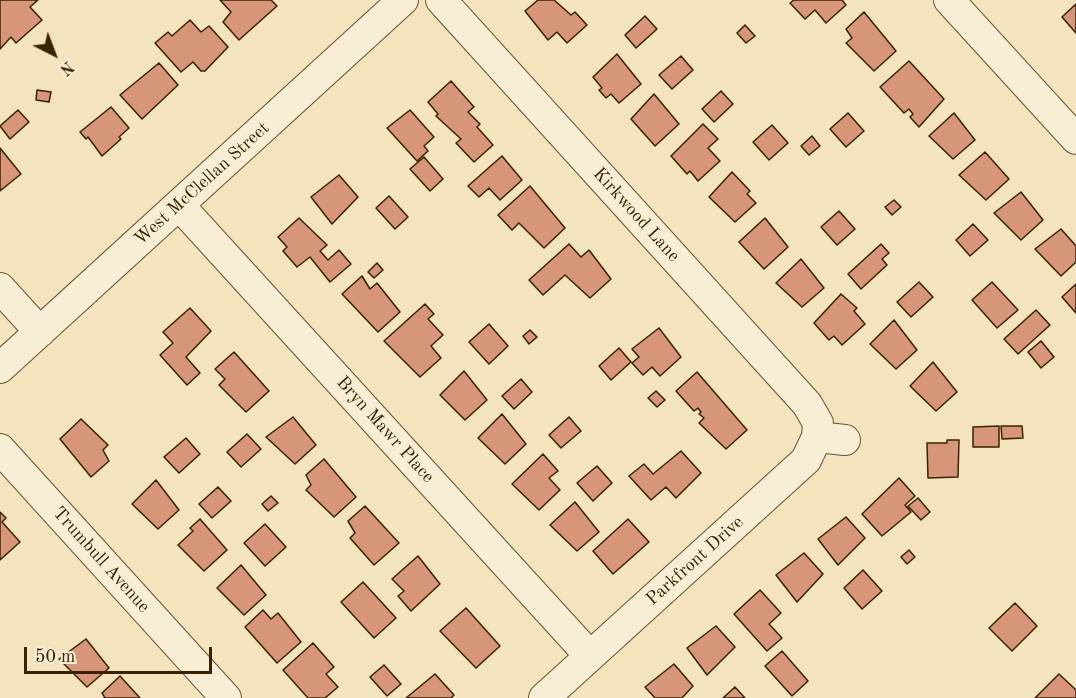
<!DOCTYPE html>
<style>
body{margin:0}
#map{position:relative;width:1076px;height:698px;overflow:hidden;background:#f4e4be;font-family:"Old Standard TT",serif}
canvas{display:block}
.north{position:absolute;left:24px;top:24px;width:60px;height:60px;-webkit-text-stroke:4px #f8edd5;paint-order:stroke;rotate:138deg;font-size:16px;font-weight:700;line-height:24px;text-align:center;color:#392200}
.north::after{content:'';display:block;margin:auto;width:21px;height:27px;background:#392200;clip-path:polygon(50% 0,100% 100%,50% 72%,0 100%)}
.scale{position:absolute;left:24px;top:647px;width:188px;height:27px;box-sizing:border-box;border:3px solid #392200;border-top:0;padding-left:8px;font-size:18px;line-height:21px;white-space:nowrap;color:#392200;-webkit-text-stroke:4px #f8edd5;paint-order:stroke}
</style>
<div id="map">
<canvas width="1076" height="698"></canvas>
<div class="north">N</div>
<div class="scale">50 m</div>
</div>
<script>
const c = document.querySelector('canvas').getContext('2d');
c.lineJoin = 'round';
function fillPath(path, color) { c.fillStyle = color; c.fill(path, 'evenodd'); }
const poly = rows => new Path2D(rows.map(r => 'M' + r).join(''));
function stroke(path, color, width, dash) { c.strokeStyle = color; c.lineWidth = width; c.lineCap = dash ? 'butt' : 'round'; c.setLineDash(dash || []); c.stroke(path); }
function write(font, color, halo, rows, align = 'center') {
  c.font = font + ' "Old Standard TT",serif'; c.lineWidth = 5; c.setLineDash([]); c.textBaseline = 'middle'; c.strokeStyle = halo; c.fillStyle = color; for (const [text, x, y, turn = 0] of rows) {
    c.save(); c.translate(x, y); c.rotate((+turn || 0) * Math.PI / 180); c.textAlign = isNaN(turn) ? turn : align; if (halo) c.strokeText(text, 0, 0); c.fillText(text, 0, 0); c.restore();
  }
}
const building = poly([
 [0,0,38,0,30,7,42,20,16,43,11,37,0,49,0,0],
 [220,0,271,0,277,6,239,40,223,22,231,12,220,0],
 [538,0,554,0,571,15,575,12,587,25,567,43,557,32,548,40,525,11,538,0],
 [794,0,842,0,846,5,826,23,815,10,805,19,790,3,794,0],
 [1076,4,1076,33,1062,17,1076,4],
 [864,12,896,51,874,71,846,43,852,38,846,29,864,12],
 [645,16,657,29,636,48,625,35,645,16],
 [190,20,201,32,209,26,228,47,205,71,201,71,193,62,181,72,155,43,168,32,172,36,190,20],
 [745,25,755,36,746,43,737,33,745,25],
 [617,54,641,84,619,103,611,94,606,98,599,90,602,88,593,77,617,54],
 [681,56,693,70,672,89,659,75,681,56],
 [909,61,944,99,919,127,910,117,913,114,909,109,904,113,880,87,909,61],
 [159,63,178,85,142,119,120,95,159,63],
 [451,81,474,107,468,112,480,124,477,127,493,145,474,162,456,143,461,139,436,116,438,114,428,102,451,81],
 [37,90,51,92,49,102,36,100,37,90],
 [721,91,733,104,714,122,702,109,721,91],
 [654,94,679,124,655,146,631,119,654,94],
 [111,107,129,128,119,137,121,139,102,156,88,137,86,139,80,132,111,107],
 [18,110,29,122,10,139,0,126,18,110],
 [410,110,434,137,424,146,428,151,417,161,387,128,410,110],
 [848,113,864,131,846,147,830,129,848,113],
 [954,113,975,140,953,159,929,136,954,113],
 [703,124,718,139,708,148,720,161,698,181,690,171,687,174,671,156,703,124],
 [772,125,788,143,769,160,753,142,772,125],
 [812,136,820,146,809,155,801,146,812,136],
 [0,148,21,174,0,191,0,148],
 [985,152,1009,179,986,200,959,175,985,152],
 [502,156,522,180,500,200,489,188,479,197,468,186,502,156],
 [424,157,443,179,430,191,410,169,424,157],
 [732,172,750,191,747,194,756,203,735,222,709,197,732,172],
 [339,175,358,197,332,224,311,197,339,175],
 [530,186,565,228,544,248,519,223,512,230,498,215,530,186],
 [1021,192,1043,220,1021,240,994,213,1021,192],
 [389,196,408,217,395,229,376,208,389,196],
 [894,200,901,207,892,215,885,207,894,200],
 [839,211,855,229,837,245,821,227,839,211],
 [299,218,327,245,320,251,328,260,339,250,351,264,330,282,310,257,297,267,283,251,287,247,278,237,299,218],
 [765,218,788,247,764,269,739,242,765,218],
 [973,224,988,240,970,256,956,240,973,224],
 [1061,229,1076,246,1076,262,1061,276,1035,249,1061,229],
 [569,244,581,257,589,250,611,279,590,298,565,275,543,295,529,280,569,244],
 [881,244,889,253,882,259,887,265,861,289,848,274,881,244],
 [801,259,824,288,802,307,776,283,801,259],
 [377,263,383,270,374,278,368,272,377,263],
 [362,276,370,289,377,283,400,312,378,332,342,294,362,276],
 [919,282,933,297,911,317,897,302,919,282],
 [992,282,1018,310,997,328,972,300,992,282],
 [1076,284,1076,313,1062,297,1076,284],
 [841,294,857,308,854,311,865,324,842,345,834,336,829,340,814,323,841,294],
 [425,304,434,314,428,319,443,335,431,346,441,358,420,377,384,341,425,304],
 [190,308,211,331,186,357,200,373,187,385,160,355,173,343,163,332,190,308],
 [1036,310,1050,325,1018,354,1004,339,1036,310],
 [894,320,917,350,896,369,870,344,894,320],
 [489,324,508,346,489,364,469,342,489,324],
 [659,328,681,357,660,376,652,367,643,375,632,363,639,357,632,349,659,328],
 [530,330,537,337,529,344,523,336,530,330],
 [1041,341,1054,357,1041,368,1028,352,1041,341],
 [619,348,631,362,611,380,599,366,619,348],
 [234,352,269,391,246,412,219,385,225,379,215,369,234,352],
 [933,362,957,392,936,411,910,386,933,362],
 [464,371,487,400,465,420,440,395,464,371],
 [697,372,747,430,726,449,699,423,704,418,699,414,701,412,698,408,694,411,676,391,697,372],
 [521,379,532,392,514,409,502,396,521,379],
 [656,391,665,400,657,407,648,398,656,391],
 [502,414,526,444,505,464,478,438,502,414],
 [293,417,316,445,295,464,266,437,293,417],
 [569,417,581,431,561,448,549,435,569,417],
 [81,419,108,445,103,450,109,461,91,477,60,439,81,419],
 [999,426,999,447,973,447,973,427,999,426],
 [1001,426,1022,426,1023,438,1002,439,1001,426],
 [247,434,261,449,241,467,227,452,247,434],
 [186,438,200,454,179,473,164,457,186,438],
 [947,440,959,440,958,477,928,478,927,443,947,443,947,440],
 [681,451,701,473,676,498,666,487,651,500,629,476,644,464,653,474,681,451],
 [543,454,558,471,549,478,560,490,539,510,512,484,543,454],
 [324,459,356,497,334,517,306,490,311,485,306,475,324,459],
 [597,466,612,483,593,501,577,483,597,466],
 [899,478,915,496,905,505,911,512,882,536,862,514,899,478],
 [156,480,179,510,158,529,132,504,156,480],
 [218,487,231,501,212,518,199,504,218,487],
 [271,496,278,503,268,511,262,504,271,496],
 [918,498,930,512,921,520,908,506,918,498],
 [575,502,599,532,577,551,550,525,575,502],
 [365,506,399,543,374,565,350,538,355,533,348,521,365,506],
 [0,512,6,518,2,522,20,542,0,560,0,512],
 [846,517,865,538,838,565,818,539,846,517],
 [200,519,227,550,204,571,178,545,193,531,190,528,200,519],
 [628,519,649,542,613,574,593,551,628,519],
 [265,524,286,547,265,566,244,543,265,524],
 [909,550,915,557,907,564,901,557,909,550],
 [804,553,823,574,797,602,776,575,804,553],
 [418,556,440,584,411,611,398,596,404,591,392,579,418,556],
 [241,565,266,595,244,615,217,588,241,565],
 [863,570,882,591,862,609,844,588,863,570],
 [363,582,396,618,374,638,341,602,363,582],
 [760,590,781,613,769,624,782,638,767,651,734,614,760,590],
 [1015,603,1037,626,1012,651,989,628,1015,603],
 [466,608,500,646,476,668,440,631,466,608],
 [263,610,271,619,278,613,301,642,277,663,245,627,263,610],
 [716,626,735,647,707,675,687,648,716,626],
 [86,639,109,668,87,687,59,659,86,639],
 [313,643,334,667,326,674,338,687,325,698,308,698,283,670,313,643],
 [782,651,808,681,792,696,765,666,782,651],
 [674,664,693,686,682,698,655,698,645,687,674,664],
 [384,665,401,684,387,696,370,677,384,665],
 [435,674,454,695,451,698,406,698,435,674],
 [1059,674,1076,690,1076,698,1035,698,1059,674],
 [120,676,140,698,105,698,102,693,120,676],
 [735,687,745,698,723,698,735,687]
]);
fillPath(building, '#d79579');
stroke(building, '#392200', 1.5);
const street = poly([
 [441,0,807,404,818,423,817,437],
 [949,0,1076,139],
 [179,205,590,656],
 [0,288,40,332],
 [0,368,403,0],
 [0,449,226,698],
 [544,698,806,460,817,437,845,440]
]);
stroke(street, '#685230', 32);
stroke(street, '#f8edd5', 30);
write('18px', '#392200', '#f8edd5', [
 ["West McClellan Street",202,184,-42],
 ["Kirkwood Lane",636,215,48],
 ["Bryn Mawr Place",385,430,48],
 ["Trumbull Avenue",101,560,48],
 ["Parkfront Drive",695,561,-42]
]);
</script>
